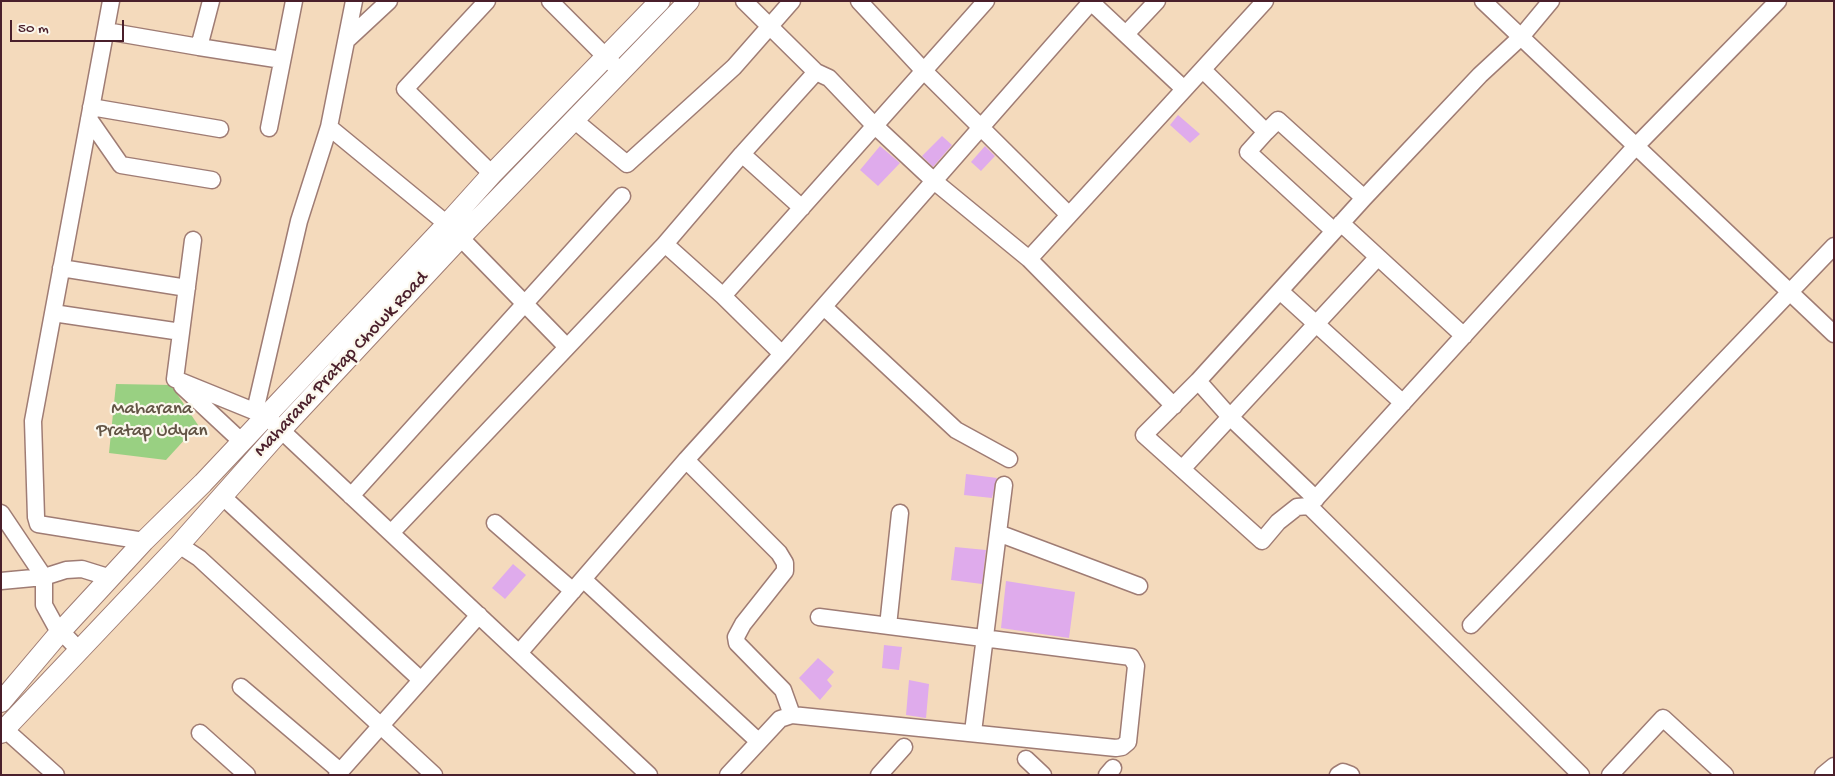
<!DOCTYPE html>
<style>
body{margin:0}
#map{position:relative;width:1835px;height:776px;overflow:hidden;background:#f4dabc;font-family:"Gochi Hand",sans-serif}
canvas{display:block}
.frame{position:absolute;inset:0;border:2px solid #4a1f2b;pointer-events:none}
.scale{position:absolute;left:10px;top:20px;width:114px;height:22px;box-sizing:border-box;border:2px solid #4a1f2b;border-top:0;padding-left:6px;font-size:15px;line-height:18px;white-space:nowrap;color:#4a1f2b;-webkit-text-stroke:4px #fbf7ec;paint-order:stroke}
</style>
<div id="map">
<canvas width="1835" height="776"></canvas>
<div class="frame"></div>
<div class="scale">50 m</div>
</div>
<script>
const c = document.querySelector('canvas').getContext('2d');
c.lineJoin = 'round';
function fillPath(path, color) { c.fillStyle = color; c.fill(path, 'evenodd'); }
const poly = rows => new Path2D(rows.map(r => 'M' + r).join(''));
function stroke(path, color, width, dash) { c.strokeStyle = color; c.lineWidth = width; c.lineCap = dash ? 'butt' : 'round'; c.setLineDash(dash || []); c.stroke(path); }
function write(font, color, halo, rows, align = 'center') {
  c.font = font + ' "Gochi Hand",sans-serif'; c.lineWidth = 4.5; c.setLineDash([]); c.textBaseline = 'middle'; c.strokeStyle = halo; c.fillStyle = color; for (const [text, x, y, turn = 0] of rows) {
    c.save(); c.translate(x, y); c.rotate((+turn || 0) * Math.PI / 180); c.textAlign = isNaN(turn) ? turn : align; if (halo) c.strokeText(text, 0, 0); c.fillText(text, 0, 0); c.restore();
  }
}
fillPath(poly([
 [116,384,171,385,198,425,166,460,109,453]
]), '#99d082');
fillPath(poly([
 [1178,115,1200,134,1190,143,1170,125],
 [942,136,952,145,933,167,922,156],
 [880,146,900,163,878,186,860,170],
 [985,146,995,156,981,171,971,162],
 [966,474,997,478,992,498,964,495],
 [955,547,986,550,982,584,951,580],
 [513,564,526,575,505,599,492,588],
 [1006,581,1075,592,1069,638,1001,628],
 [884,645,902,647,899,670,882,668],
 [818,658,834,672,827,680,832,686,820,700,799,678],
 [909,680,929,684,926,718,906,715]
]), '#dfabec');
const minor = poly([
 [111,1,33,421,36,517,38,524,144,541],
 [487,1,405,89,492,174],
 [550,1,621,72],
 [744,1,816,72,829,78,873,124,934,181,1029,259,1174,406],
 [859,1,924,71,1068,214],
 [1090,1,1184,89],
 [1483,1,1834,334],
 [106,31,199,47,211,1],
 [1126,34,1157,1],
 [347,40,389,1],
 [199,47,282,60],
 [1203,70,1266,132,1278,120,1364,198],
 [91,107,220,129],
 [89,119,121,165,212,180],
 [574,120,627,164,734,67,792,1],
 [329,127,354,1],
 [269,128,294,1],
 [1266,132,1248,152,1334,231],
 [742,154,802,208],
 [1341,223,1464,336],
 [665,244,742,154,816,72],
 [1029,259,1265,1],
 [61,268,187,288],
 [1280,291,1403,403],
 [723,296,986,1],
 [824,307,956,430,1009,459],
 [53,313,181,332],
 [782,354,1091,2],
 [175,379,266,416,649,775],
 [175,379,193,240],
 [1198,381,1230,417,1316,499],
 [182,386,241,441],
 [255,411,299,221,329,127,447,224,567,347],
 [686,460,779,553,785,563,785,571,743,624,736,637,737,643,783,690,792,715],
 [1182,469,1378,257],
 [222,496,421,680],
 [351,496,622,196],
 [1309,506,1297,507,1278,522,1262,541,1144,435,1198,381,1364,198,1480,75,1521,37,1551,1],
 [1,513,44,577,44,605,55,625,80,651],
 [495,523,573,591],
 [391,533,665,244,723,296,782,354,686,460,519,653],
 [998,533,1139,586],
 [179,545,199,558,434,775],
 [583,579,758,741],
 [1,581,44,577,66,570,82,569,111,578],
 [1471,625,1834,246],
 [888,626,900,513],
 [241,687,340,771],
 [1,726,56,775],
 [973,732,1004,485],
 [200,733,247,775],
 [1026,759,1043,775],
 [337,775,479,615],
 [728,775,780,719,792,715,1116,748,1122,747,1128,742,1136,666,1131,657,819,617],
 [879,775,904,747],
 [1107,775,1113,768],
 [1338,775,1343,772,1351,775],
 [1581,775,1309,506,1636,146,1778,1],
 [1610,775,1663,718,1725,775],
 [1823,775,1834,766]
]);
const major = poly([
 [1,702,61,631,144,541,203,483,447,224,492,174,660,1],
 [1,733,179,545,281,430,460,238,689,1]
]);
stroke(minor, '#9f7c74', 19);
stroke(major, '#9f7c74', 22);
stroke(minor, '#fff', 16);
stroke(major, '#fff', 20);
write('19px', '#4a1f2b', '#fbf7ec', [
 ["Maharana Pratap Chowk Road",342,365,-47]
]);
write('19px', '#625445', '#fbf7ec', [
 ["Maharana",152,410],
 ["Pratap Udyan",152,432]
]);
</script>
